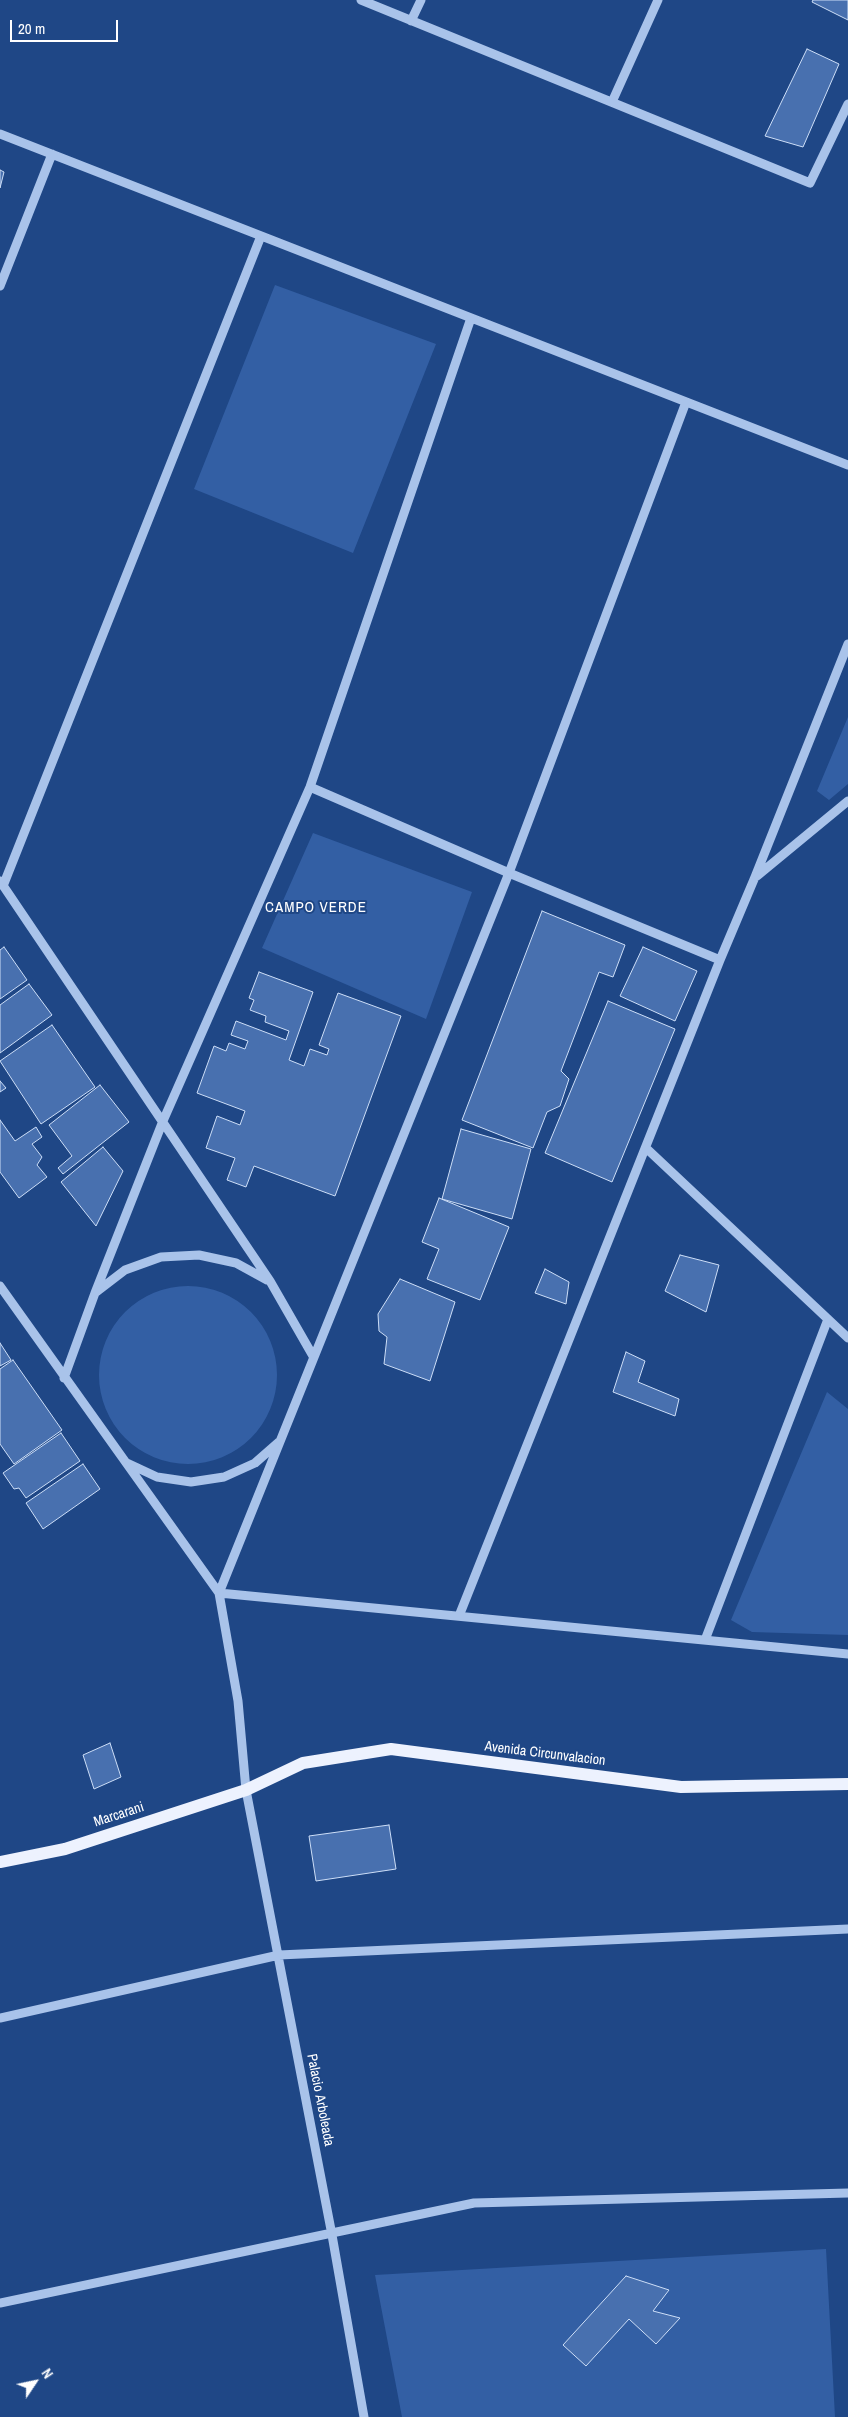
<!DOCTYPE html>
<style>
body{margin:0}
#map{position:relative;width:848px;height:2417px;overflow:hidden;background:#1f4786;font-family:"Archivo Narrow",sans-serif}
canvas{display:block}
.north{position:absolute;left:10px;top:2357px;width:50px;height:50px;-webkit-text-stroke:4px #1f4786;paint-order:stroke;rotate:56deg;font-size:14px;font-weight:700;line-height:20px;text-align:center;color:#fff}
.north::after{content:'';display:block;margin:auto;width:18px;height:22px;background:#fff;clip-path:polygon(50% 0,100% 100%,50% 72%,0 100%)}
.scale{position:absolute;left:10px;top:20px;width:108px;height:22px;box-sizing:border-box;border:2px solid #fff;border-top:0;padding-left:6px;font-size:15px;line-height:18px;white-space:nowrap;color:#fff;-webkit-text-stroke:4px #1f4786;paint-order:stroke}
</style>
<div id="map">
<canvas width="848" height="2417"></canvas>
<div class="north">N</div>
<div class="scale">20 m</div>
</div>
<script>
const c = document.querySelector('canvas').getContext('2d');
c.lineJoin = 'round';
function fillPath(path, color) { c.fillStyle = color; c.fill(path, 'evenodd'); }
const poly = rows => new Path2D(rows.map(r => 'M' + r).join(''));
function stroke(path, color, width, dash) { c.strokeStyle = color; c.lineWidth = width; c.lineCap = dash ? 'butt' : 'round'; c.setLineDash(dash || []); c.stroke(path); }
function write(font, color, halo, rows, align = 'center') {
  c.font = font + ' "Archivo Narrow",sans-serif'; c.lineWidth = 4; c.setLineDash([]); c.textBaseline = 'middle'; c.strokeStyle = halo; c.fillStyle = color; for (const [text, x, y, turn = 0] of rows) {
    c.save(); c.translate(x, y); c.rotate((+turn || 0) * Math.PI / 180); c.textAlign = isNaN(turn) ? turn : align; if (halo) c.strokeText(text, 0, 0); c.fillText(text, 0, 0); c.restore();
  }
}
fillPath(poly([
 [275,285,436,344,353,553,194,489],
 [848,717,848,784,829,800,817,791],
 [313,833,472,892,426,1019,262,948],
 '99 1375a89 89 0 1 1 178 0a89 89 0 1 1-178 0Z',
 [827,1392,848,1409,848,1635,752,1632,731,1620],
 [826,2249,835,2417,402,2417,375,2275]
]), '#335fa4');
const building = poly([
 [813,0,848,0,848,20,812,2,813,0],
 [807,49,839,64,803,147,765,136,807,49],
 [0,170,4,172,0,188,0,170],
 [542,911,625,945,613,977,599,972,561,1071,569,1079,560,1106,547,1112,533,1148,462,1120,542,911],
 [4,947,27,980,0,999,0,950,4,947],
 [643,947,697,971,675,1021,620,996,643,947],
 [259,972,313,992,289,1060,304,1066,310,1049,327,1055,329,1049,319,1045,338,993,401,1016,335,1196,254,1166,246,1187,227,1180,235,1158,206,1148,217,1116,240,1125,245,1111,197,1093,214,1046,226,1051,229,1043,245,1049,248,1041,231,1035,236,1021,286,1040,289,1031,265,1022,266,1016,250,1010,254,1000,249,998,259,972],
 [29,984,52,1015,0,1053,0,1005,29,984],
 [608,1001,675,1029,612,1182,545,1153,608,1001],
 [52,1025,95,1087,41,1124,0,1061,52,1025],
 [0,1081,6,1088,0,1092,0,1081],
 [100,1085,129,1122,63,1174,58,1168,72,1156,49,1125,100,1085],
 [0,1120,15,1141,36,1127,42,1137,32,1144,42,1157,37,1165,47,1177,19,1198,0,1172,0,1120],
 [461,1129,531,1149,512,1219,442,1199,461,1129],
 [103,1147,123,1171,96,1226,61,1182,103,1147],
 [439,1198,509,1227,480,1300,427,1279,439,1249,422,1242,439,1198],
 [680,1255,719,1265,706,1312,665,1291,680,1255],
 [545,1269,569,1282,566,1304,535,1293,545,1269],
 [400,1279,455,1302,430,1381,384,1364,387,1337,379,1331,378,1314,400,1279],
 [0,1343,11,1360,0,1366,0,1343],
 [626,1352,645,1361,638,1382,679,1399,675,1416,613,1392,626,1352],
 [13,1360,62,1430,14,1464,0,1444,0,1369,13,1360],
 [61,1433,80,1461,26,1498,19,1488,14,1489,3,1473,61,1433],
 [83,1464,100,1489,43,1529,26,1503,83,1464],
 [110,1743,121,1777,94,1789,83,1755,110,1743],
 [389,1825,396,1869,316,1881,309,1836,389,1825],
 [626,2276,669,2290,653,2311,680,2318,656,2344,629,2319,586,2366,563,2345,626,2276]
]);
fillPath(building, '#4870af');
stroke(building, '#cddef7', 1);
stroke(poly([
 [361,0,810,183,848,104],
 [411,21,421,0],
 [612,102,658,0],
 [0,134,848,465],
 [0,286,52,154],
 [310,787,509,873,720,960],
 [757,876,848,801],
 [0,881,270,1281,313,1356],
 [3,886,261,236],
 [646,1148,848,1338],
 [0,1286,219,1593,238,1701,246,1790,332,2235,364,2417],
 [95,1293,125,1270,161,1257,199,1255,236,1263,267,1280],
 [64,1378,95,1293,163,1121,310,787,471,318],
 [127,1463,157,1477,191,1482,224,1477,255,1463,279,1442],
 [219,1593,509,873,686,402],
 [219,1593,848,1654],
 [459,1616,720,960,755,877,848,644],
 [705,1640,828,1319],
 [0,2018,279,1955,848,1929],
 [0,2303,474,2203,848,2193]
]), '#a9c3ea', 9);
stroke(poly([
 [0,1862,65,1849,246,1790,303,1763,391,1749,681,1787,848,1784]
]), '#edf2fe', 12);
write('14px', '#fff', '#1f4786', [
 ["Avenida Circunvalacion",545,1754,7],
 ["Marcarani",119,1815,-18],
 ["Palacio Arboleada",320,2100,79]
]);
c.letterSpacing = '1px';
write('15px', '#fff', '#1f4786', [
 ["CAMPO VERDE",316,908]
]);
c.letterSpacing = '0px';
</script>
